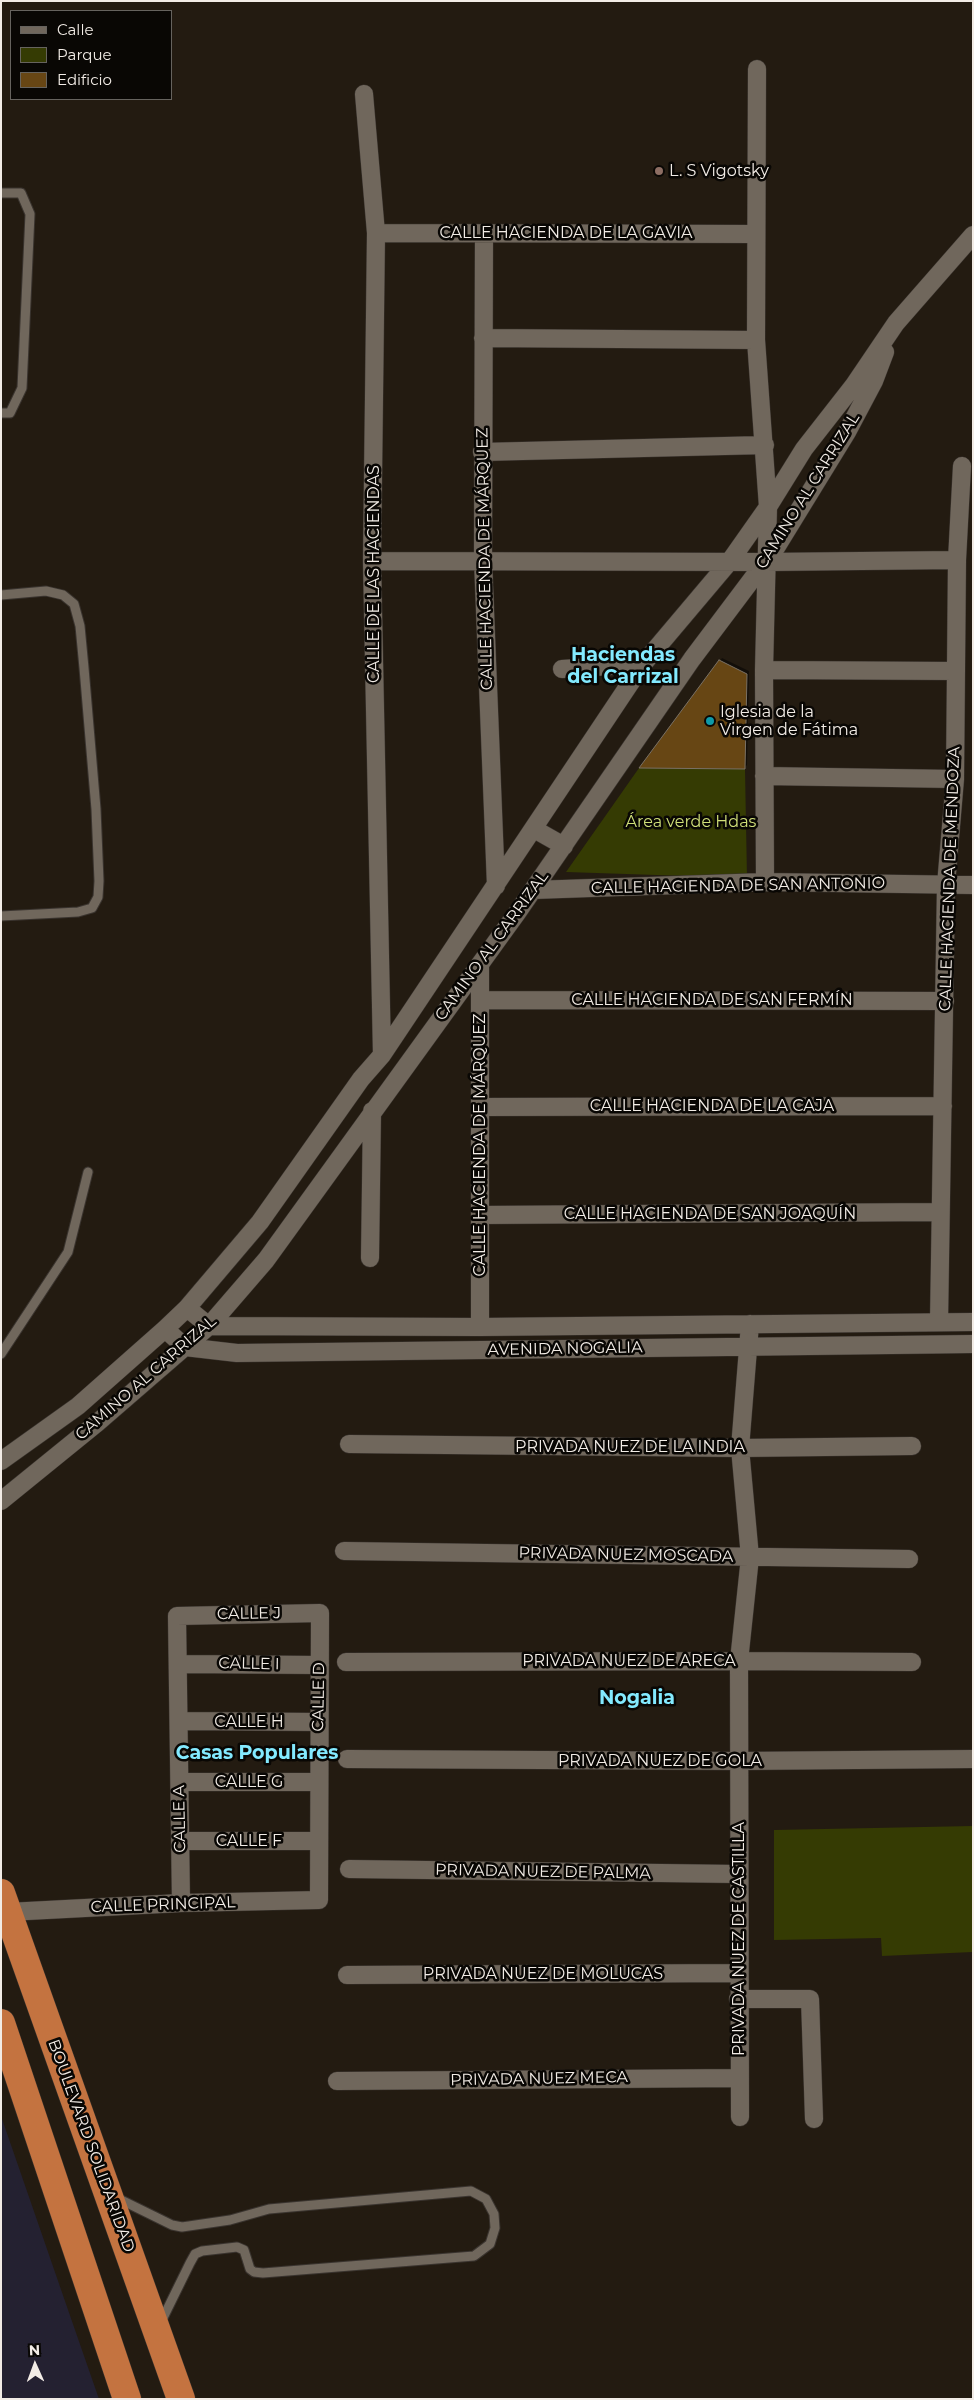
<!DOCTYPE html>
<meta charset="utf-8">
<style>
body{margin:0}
#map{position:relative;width:974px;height:2400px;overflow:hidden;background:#231b11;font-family:Montserrat,sans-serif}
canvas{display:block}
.frame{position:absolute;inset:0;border:2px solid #f2ece6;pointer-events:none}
.legend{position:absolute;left:10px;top:10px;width:162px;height:90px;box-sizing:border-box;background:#090704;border:1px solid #66635e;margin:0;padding:6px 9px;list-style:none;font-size:15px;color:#f2ece6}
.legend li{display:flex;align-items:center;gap:10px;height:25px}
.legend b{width:25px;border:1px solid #66635e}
.north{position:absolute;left:10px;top:2340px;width:50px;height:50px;-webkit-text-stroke:4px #090704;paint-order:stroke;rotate:358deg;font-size:14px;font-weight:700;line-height:20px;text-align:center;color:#f2ece6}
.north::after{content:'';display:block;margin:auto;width:18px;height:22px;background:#f2ece6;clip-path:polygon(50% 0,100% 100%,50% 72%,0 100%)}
</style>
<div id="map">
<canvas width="974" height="2400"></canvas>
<div class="frame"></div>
<ul class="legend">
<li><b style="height:6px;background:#70675c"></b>Calle</li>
<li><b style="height:14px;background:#353b03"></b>Parque</li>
<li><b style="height:14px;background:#674614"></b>Edificio</li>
</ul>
<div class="north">N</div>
</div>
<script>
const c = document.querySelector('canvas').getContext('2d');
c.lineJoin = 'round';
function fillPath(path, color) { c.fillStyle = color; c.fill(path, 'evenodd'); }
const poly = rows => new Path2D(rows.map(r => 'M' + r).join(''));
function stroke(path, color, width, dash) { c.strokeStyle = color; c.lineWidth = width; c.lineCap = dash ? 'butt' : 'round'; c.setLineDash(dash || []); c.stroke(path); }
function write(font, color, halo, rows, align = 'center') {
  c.font = font + ' Montserrat,sans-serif'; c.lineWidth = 5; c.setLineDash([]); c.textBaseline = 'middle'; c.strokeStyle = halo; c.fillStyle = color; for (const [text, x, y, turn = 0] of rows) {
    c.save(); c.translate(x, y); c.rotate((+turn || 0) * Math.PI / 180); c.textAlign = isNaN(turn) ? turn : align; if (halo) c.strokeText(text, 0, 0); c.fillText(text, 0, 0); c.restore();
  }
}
fillPath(poly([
 [1,2116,66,2304,99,2399,1,2399]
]), '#242131');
fillPath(poly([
 [639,768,745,769,747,878,566,872],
 [973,1826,973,1952,882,1956,881,1938,774,1940,774,1830]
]), '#353b03');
fillPath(poly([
 [722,658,749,671,747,765,744,768,720,661]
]), '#0007');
const building = poly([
 [719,660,747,674,745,769,639,768,719,660]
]);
fillPath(building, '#674614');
stroke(building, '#7a7165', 1);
const service = poly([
 [1,193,21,193,30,214,22,388,10,413,1,413],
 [1,595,46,591,63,595,74,604,80,626,84,668,96,809,99,881,98,897,92,908,78,912,1,916],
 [1,1354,68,1252,88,1172],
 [115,2197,172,2225,182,2227,230,2220,269,2209,471,2191,486,2199,494,2214,495,2228,490,2244,474,2256,263,2273,254,2272,250,2269,244,2250,237,2247,202,2251,195,2254,190,2263,160,2324]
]);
const minor = poly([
 [757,69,756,340,768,507,764,670,765,882],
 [364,94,376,233,372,561,382,1055],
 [376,233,755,234],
 [484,233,483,560,496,886],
 [483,338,756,340],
 [482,452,765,445],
 [372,561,766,562,957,560],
 [562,669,643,664],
 [764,670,956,671],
 [764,776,955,779],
 [534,829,564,846],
 [533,890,765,882,973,885],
 [480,1000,945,1001],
 [480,1107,943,1106],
 [480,1215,940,1212],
 [370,1258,372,1111],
 [187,1308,209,1326,480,1327,973,1322],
 [939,1322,946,885,955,779,957,560,962,466],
 [480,1327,480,964],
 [165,1329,185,1347,237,1353,973,1344],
 [349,1444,740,1448,912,1446],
 [1,1461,78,1406,165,1329,187,1308,260,1222,361,1079,382,1055,643,664,730,561,768,507,804,449,854,385,896,323,973,235],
 [1,1501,97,1423,209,1326,266,1260,517,913,692,659,777,546,847,432,874,381,885,352],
 [344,1551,909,1559],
 [346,1662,739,1661,912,1662],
 [178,1664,320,1665],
 [179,1721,319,1722],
 [347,1759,738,1761,973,1759],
 [180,1782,318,1782],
 [180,1841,318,1841],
 [349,1869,738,1874],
 [8,1912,181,1903,319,1900,320,1613,177,1616,181,1903],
 [347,1975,739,1973],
 [738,1999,810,1999,814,2119],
 [337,2081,740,2078],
 [740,2117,739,1661,750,1557,740,1448,750,1324]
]);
const trunk = poly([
 [1,1893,181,2399],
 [1,2023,127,2399]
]);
stroke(service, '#3a342f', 11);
stroke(minor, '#3a342f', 19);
stroke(trunk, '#3a342f', 29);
stroke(service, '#70675c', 9);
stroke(minor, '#70675c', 18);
stroke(trunk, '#c47340', 28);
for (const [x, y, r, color] of [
 [659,171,5,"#8d6e63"],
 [710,721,5,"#0f9aa8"]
]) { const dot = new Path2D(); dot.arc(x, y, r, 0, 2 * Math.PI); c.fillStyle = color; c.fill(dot); stroke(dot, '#090704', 2); }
write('16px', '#f2ece6', '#090704', [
 ["L. S Vigotsky",669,171],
 ["Iglesia de la",720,712],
 ["Virgen de Fátima",720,730]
], 'left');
write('16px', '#f2ece6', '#090704', [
 ["CALLE HACIENDA DE LA GAVIA",566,233],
 ["CAMINO AL CARRIZAL",808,491,-58],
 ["CALLE HACIENDA DE MÁRQUEZ",485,559,-91],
 ["CALLE DE LAS HACIENDAS",374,574,-90],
 ["CALLE HACIENDA DE MENDOZA",950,879,-88],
 ["CALLE HACIENDA DE SAN ANTONIO",738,886,-1],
 ["CAMINO AL CARRIZAL",492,946,-54],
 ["CALLE HACIENDA DE SAN FERMÍN",712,1000],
 ["CALLE HACIENDA DE LA CAJA",712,1106],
 ["CALLE HACIENDA DE MÁRQUEZ",480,1145,-90],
 ["CALLE HACIENDA DE SAN JOAQUÍN",710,1214],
 ["AVENIDA NOGALIA",565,1349,-1],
 ["CAMINO AL CARRIZAL",146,1378,-41],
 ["PRIVADA NUEZ DE LA INDIA",630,1447],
 ["PRIVADA NUEZ MOSCADA",626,1555,1],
 ["CALLE J",249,1614,-1],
 ["PRIVADA NUEZ DE ARECA",629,1661],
 ["CALLE I",249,1664,1],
 ["CALLE D",319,1697,-89],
 ["CALLE H",249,1722],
 ["PRIVADA NUEZ DE GOLA",660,1761],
 ["CALLE G",249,1782],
 ["CALLE A",180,1819,-91],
 ["CALLE F",249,1841],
 ["PRIVADA NUEZ DE PALMA",543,1872,1],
 ["CALLE PRINCIPAL",163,1905,-2],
 ["PRIVADA NUEZ DE CASTILLA",739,1939,-90],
 ["PRIVADA NUEZ DE MOLUCAS",543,1974],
 ["PRIVADA NUEZ MECA",539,2079,-1],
 ["BOULEVARD SOLIDARIDAD",91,2146,70]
]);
write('16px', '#d0df79', '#090704', [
 ["Área verde Hdas",691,822]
]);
write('bold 19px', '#83eaff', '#090704', [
 ["Haciendas",623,655],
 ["del Carrizal",623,677],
 ["Nogalia",637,1698],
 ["Casas Populares",257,1753]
]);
</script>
